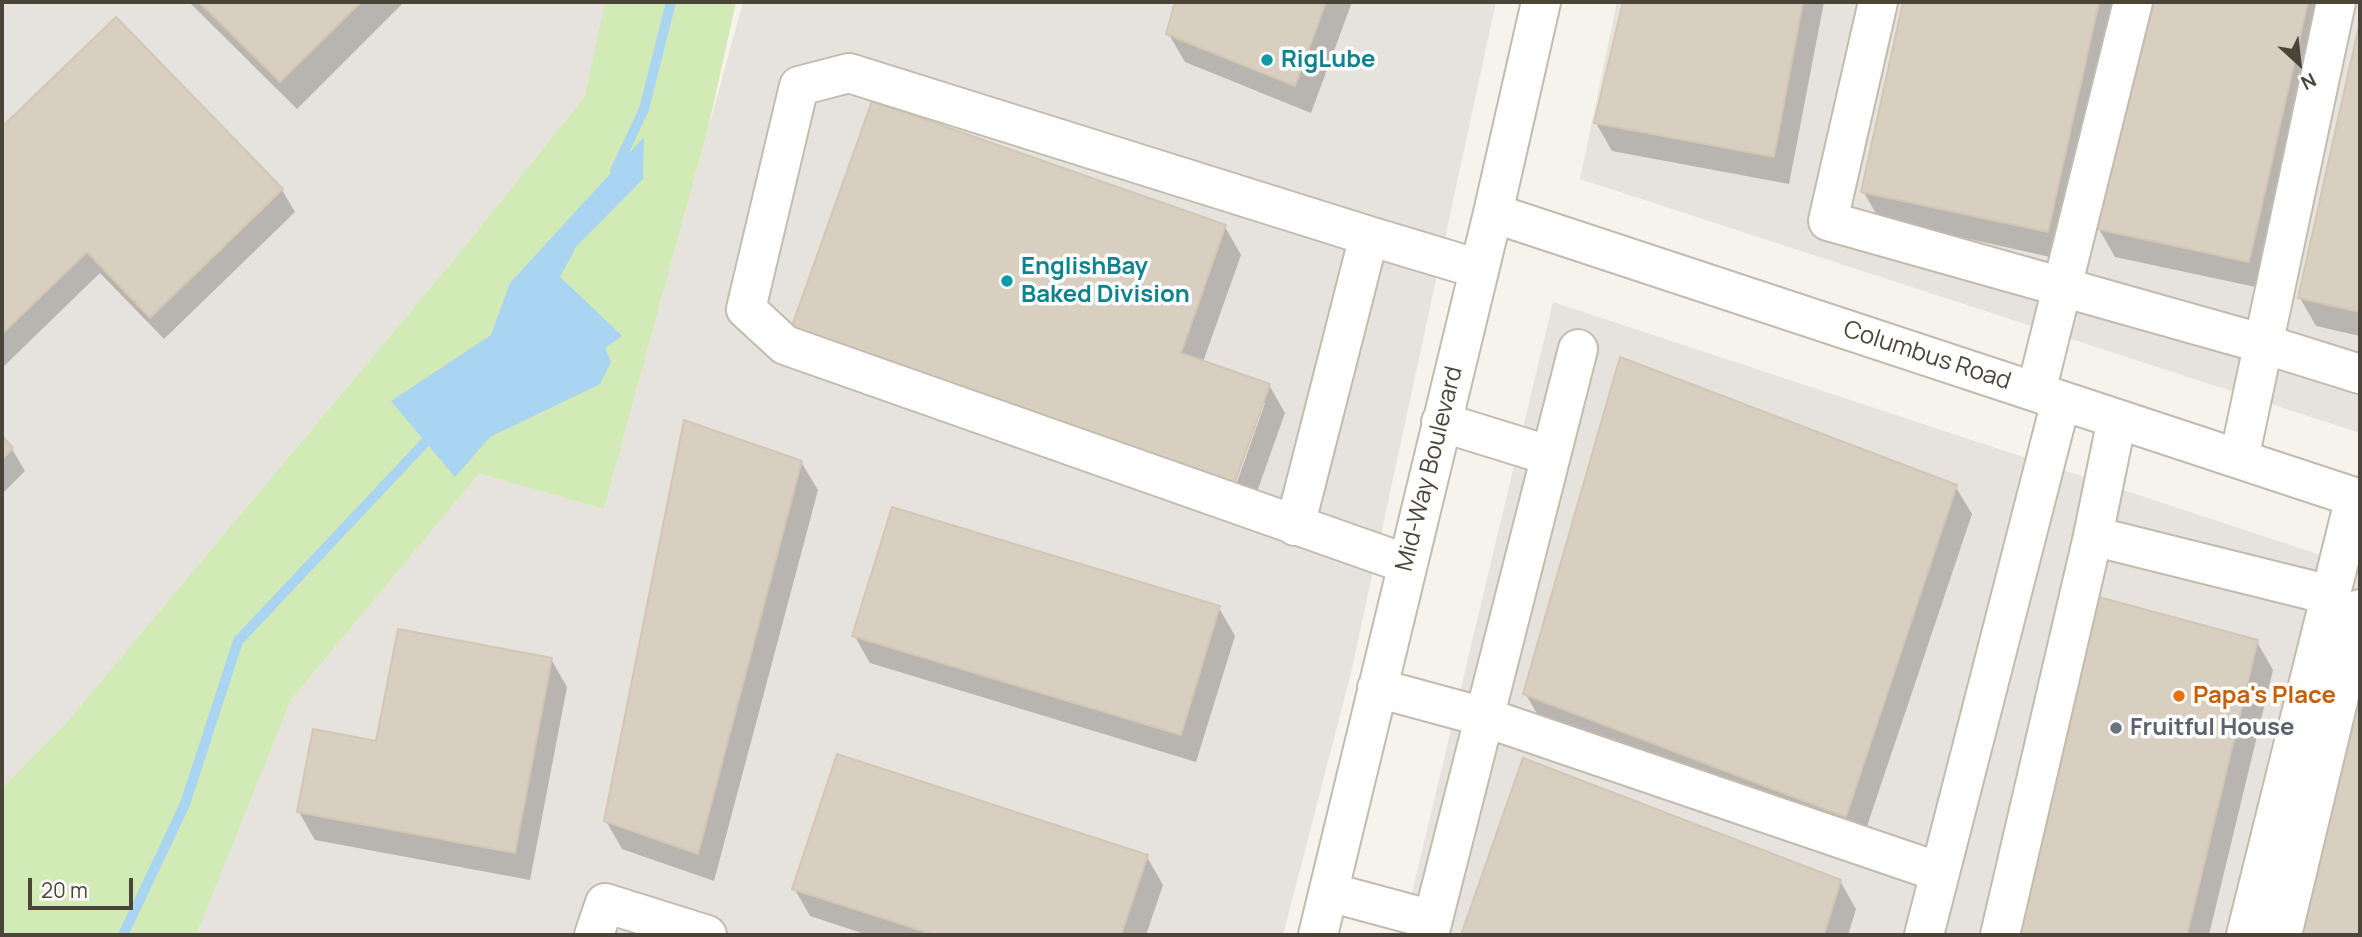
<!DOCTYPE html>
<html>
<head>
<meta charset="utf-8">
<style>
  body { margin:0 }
  #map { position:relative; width:2362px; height:937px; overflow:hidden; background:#f6f3ec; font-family:Manrope,sans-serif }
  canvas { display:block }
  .frame { position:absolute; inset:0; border:4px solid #4b4439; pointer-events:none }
  .north { position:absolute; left:2264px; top:28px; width:70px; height:70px; -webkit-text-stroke:5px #fff; paint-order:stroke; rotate:153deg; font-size:19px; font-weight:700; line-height:28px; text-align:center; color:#4b4439 }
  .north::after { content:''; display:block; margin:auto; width:24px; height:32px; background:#4b4439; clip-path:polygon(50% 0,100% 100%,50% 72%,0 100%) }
  .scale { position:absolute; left:28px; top:878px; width:105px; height:32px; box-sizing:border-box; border:4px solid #4b4439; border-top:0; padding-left:9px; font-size:21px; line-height:24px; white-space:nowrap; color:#4b4439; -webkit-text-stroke:5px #fff; paint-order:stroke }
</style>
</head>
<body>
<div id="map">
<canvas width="2362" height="937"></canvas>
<div class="frame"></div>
<div class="north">N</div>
<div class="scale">20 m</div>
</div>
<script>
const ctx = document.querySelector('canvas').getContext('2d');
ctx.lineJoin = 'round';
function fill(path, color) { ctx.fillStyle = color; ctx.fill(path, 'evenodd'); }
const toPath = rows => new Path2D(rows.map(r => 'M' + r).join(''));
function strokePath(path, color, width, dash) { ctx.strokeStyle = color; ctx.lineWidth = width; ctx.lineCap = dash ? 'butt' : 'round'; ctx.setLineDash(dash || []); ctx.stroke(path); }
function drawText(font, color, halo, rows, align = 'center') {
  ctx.font = font + ' Manrope,sans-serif'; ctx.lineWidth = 7; ctx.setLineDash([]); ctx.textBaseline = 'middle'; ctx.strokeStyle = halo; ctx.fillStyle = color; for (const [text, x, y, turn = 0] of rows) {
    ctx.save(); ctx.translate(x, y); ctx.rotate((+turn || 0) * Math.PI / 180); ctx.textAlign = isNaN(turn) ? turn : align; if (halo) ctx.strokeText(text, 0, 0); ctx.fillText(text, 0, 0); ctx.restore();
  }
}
const industrial = toPath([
  [2,2,608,2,585,96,456,257,65,724,2,788],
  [743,2,1496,2,1351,673,1283,935,196,935,291,700,479,474,604,509],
  [1617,2,2360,2,2360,433,1580,179],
  [1553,302,2360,568,2360,935,1402,935]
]);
const green = toPath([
  [605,2,736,2,708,129,604,509,479,474,291,700,196,935,2,935,2,788,65,724,456,257,585,96]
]);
const water = toPath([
  [644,137,643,179,553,270,622,336,605,348,611,362,600,384,490,437,455,477,391,401,491,335,510,283]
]);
const shadow = toPath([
  [189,2,404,2,297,109],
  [1177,2,1352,2,1311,113,1185,62,1168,33],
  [1624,2,1824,2,1789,184,1612,151,1596,123],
  [1904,2,2120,2,2064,260,1879,219,1863,191],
  [2150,2,2330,2,2265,289,2115,257,2099,229],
  [116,19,282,190,295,212,164,339,100,273,2,368,2,130],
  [2360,29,2360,336,2316,326,2300,298],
  [1225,227,1241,255,1203,362,1269,385,1285,413,1247,520,806,365],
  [1261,403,1265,403,1230,502,1226,501],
  [2,439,12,449,25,471,2,494],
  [801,462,818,490,714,881,622,849,606,821],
  [1955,486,1972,514,1861,844,1541,721,1525,693],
  [2097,598,2257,642,2273,670,2209,935,2022,935],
  [1219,608,1235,636,1196,762,870,663,854,635],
  [551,659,567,687,530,880,315,840,299,812,378,743],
  [2352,695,2360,697,2360,935,2299,935],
  [1524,761,1840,881,1856,909,1848,935,1463,935],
  [1147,857,1163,885,1146,935,868,935,810,916,794,888]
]);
const stream = toPath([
  [615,171,644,109,671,2],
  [549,286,570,248],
  [123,935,185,804,238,641,434,433]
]);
const building = toPath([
  [199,2,361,2,280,82,199,2],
  [1175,2,1326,2,1295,86,1166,34,1175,2],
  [1623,2,1803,2,1774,157,1594,123,1623,2],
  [1903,2,2099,2,2048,232,1861,192,1903,2],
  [2148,2,2308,2,2249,262,2097,229,2148,2],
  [116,17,283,189,150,318,87,252,2,334,2,127,116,17],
  [2360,21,2360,312,2298,298,2360,21],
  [872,101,1226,225,1181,353,1270,384,1231,493,788,337,872,101],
  [1620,357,1957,485,1846,817,1523,694,1620,357],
  [684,420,802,461,698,854,604,821,684,420],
  [2,436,13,448,2,460,2,436],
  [892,507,1220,606,1181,735,852,636,892,507],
  [2095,596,2258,640,2187,935,2020,935,2095,596],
  [398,629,552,658,515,853,297,812,313,729,376,741,398,629],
  [2351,693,2360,695,2360,935,2297,935,2351,693],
  [837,754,1148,855,1121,935,935,935,792,889,837,754],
  [1523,758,1841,880,1824,935,1461,935,1523,758]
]);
const minor = toPath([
  [1878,2,1828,221,2264,344,2360,374],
  [1493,213,2360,499],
  [2036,392,2133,2],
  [1441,422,1551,456],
  [2239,459,2336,2],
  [1295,526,1369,236],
  [2093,536,2330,595],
  [1407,564,785,345,746,309,799,86,849,73,1369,236,1479,269],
  [1377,688,1484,717,1939,872],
  [1329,892,1433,920],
  [594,935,605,903,707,935],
  [1318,935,1493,213,1541,2],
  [1429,935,1578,349],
  [1924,935,2061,401],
  [2000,935,2093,536,2117,419],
  [2246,935,2355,497],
  [2282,935,2360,609]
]);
const markers = [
  [1267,60,7,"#0f9aa8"],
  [1007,281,7,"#0f9aa8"],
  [2179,696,7,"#e8710a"],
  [2116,728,7,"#6b7280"]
];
const cultureNames = [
  ["RigLube",1281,60],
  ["EnglishBay",1021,267],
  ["Baked Division",1021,295]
];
const streetNames = [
  ["Columbus Road",1927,356,18],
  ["Mid-Way Boulevard",1430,469,-76]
];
const foodNames = [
  ["Papa's Place",2193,696]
];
const worshipNames = [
  ["Fruitful House",2130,728]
];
fill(industrial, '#e6e2dd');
fill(green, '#d2eab5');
fill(water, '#a9d4f2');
fill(shadow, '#0003');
strokePath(stream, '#a9d4f2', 10);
fill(building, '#d8cfc1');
strokePath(building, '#d3c7b4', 2);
strokePath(minor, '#c2bbae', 42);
strokePath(minor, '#fff', 38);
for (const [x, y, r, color] of markers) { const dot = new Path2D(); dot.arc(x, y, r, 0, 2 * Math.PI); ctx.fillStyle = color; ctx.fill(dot); strokePath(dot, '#fff', 2.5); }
drawText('bold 24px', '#0d838f', '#fff', cultureNames, 'left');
drawText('24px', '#4b4439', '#fff', streetNames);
drawText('bold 24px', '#c56008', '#fff', foodNames, 'left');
drawText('bold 24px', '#5b616d', '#fff', worshipNames, 'left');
</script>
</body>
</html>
